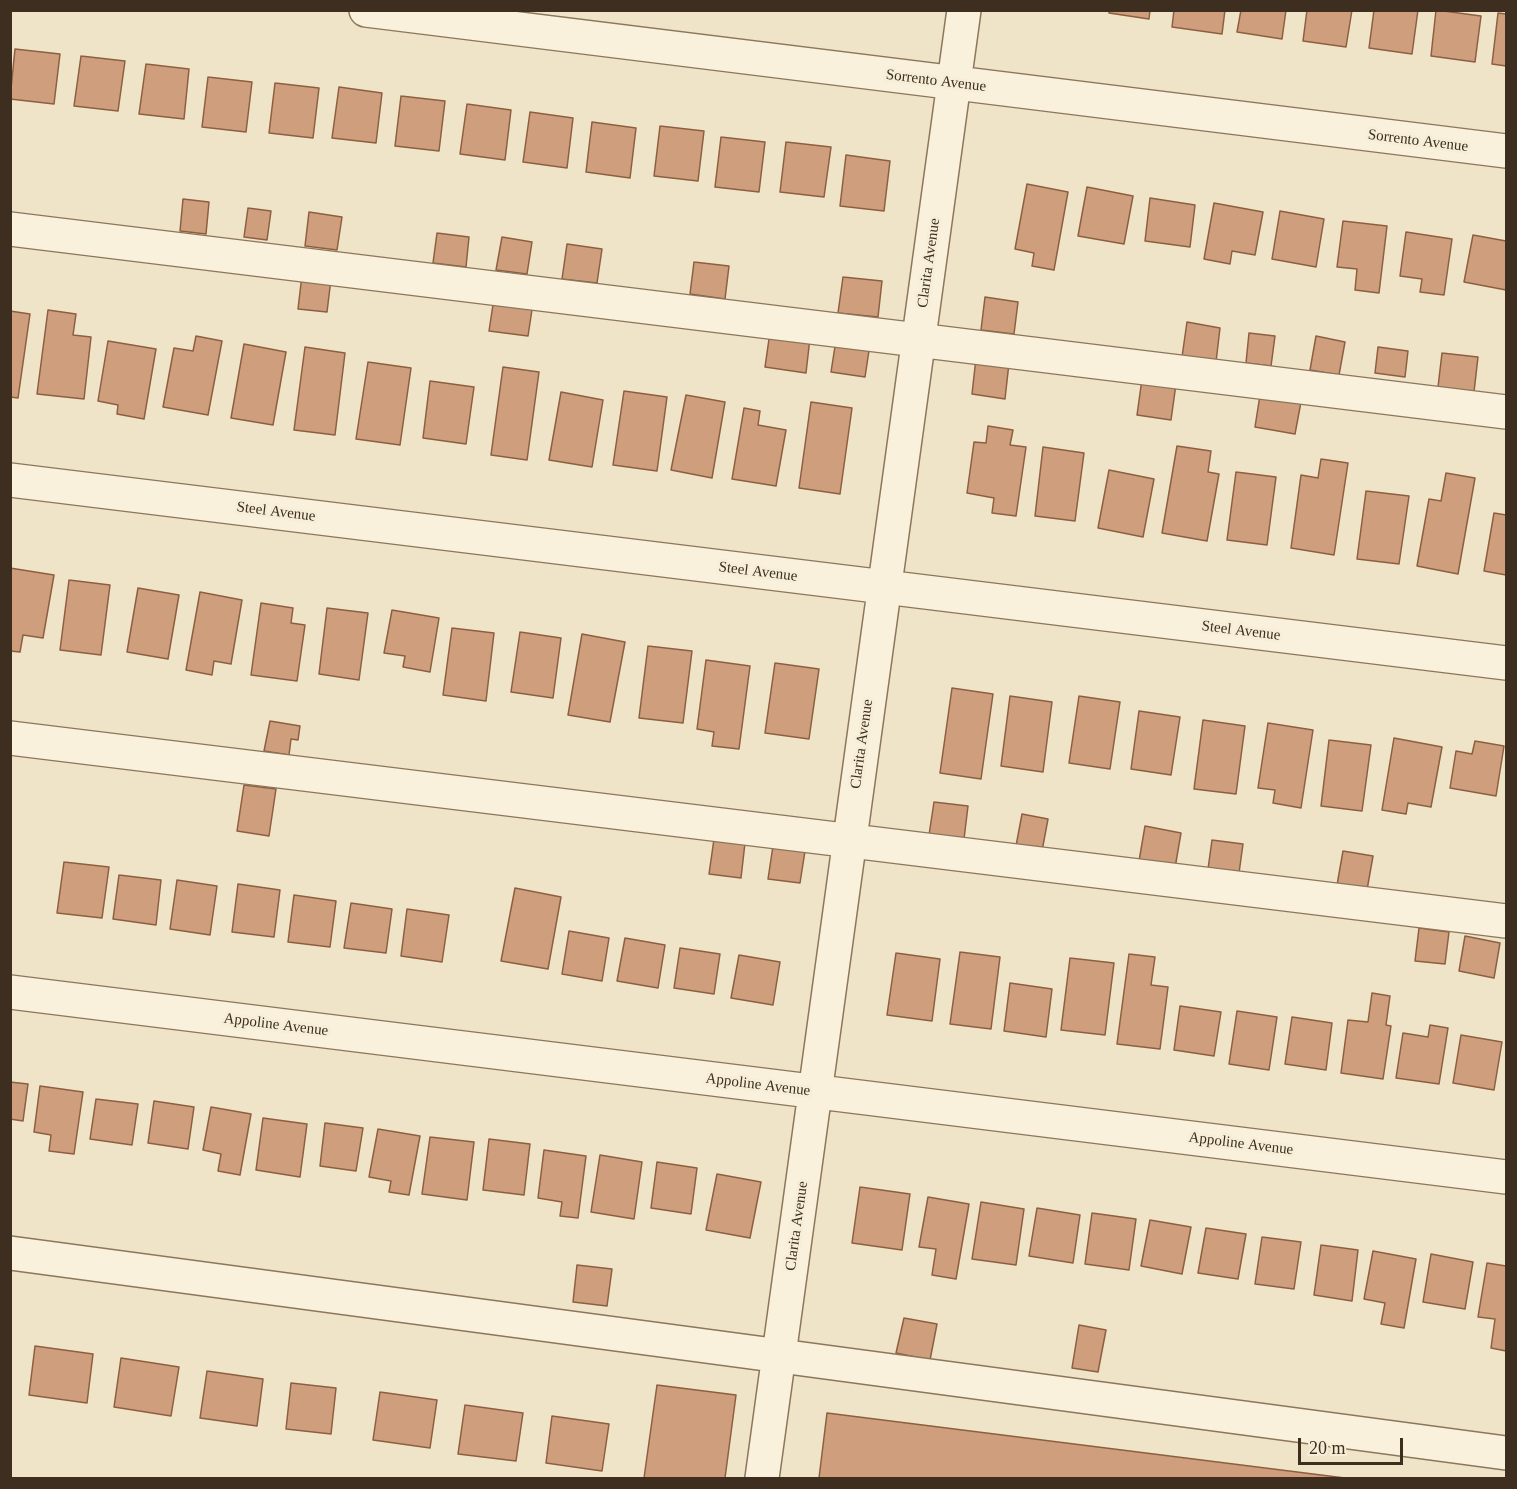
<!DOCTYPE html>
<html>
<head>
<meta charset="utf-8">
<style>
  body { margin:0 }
  #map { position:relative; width:1517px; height:1489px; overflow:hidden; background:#f0e4c8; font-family:Georgia,serif }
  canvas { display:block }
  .frame { position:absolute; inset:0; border:12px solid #3d2e20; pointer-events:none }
  .scale { position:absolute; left:1298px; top:1438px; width:105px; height:27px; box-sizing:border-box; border:3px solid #3d2e20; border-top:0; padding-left:8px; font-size:18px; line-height:21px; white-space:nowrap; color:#3d2e20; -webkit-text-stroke:4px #f7eed8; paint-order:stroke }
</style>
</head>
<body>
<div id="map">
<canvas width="1517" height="1489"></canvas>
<div class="frame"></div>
<div class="scale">20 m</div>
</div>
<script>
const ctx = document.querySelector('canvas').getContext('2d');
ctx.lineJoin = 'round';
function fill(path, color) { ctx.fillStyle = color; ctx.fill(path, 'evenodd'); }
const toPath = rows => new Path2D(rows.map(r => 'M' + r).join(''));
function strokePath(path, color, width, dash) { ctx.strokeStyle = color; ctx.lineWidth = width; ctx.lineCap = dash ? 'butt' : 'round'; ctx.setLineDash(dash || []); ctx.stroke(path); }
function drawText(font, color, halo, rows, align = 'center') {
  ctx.font = font + ' Georgia,serif'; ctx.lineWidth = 6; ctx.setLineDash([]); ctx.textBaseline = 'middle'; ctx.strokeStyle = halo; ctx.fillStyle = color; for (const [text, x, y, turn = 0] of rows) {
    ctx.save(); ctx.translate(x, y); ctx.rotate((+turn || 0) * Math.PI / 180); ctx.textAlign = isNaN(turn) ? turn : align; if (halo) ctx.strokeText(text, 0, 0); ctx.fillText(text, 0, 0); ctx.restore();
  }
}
const building = toPath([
  [1109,10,1150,10,1149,19,1109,13,1109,10],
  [1174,10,1225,10,1222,34,1172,27,1174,10],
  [1241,10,1286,10,1282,39,1237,32,1241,10],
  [1307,10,1352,10,1346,47,1303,41,1307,10],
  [1374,10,1418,10,1412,54,1369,48,1374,10],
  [1436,10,1481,16,1475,62,1431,56,1436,10],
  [1498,13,1506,14,1506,66,1492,64,1498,13],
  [15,49,60,54,54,104,10,99,15,49],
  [81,56,125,61,118,111,74,106,81,56],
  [146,64,189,69,184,119,139,114,146,64],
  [208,77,252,82,246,132,202,127,208,77],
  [275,83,319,88,313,138,269,133,275,83],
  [339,87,382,93,376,143,332,138,339,87],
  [401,96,445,101,439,151,395,146,401,96],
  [467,104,511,110,505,160,460,154,467,104],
  [530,112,573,118,567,168,523,162,530,112],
  [592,122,636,128,630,178,586,172,592,122],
  [660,126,704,131,698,181,654,176,660,126],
  [721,137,765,142,759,192,715,187,721,137],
  [786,142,831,147,824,197,780,192,786,142],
  [846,155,890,161,884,211,840,206,846,155],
  [1027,184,1068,192,1054,270,1032,266,1034,253,1015,249,1027,184],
  [1087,187,1133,196,1124,244,1078,236,1087,187],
  [1150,198,1195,205,1190,247,1145,241,1150,198],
  [183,199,209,202,206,234,180,231,183,199],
  [1214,203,1263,212,1255,255,1232,251,1230,264,1204,259,1214,203],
  [248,208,271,211,267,240,244,237,248,208],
  [1280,211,1324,219,1316,267,1272,259,1280,211],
  [309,212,342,217,337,250,305,246,309,212],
  [1343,221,1387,226,1379,293,1355,290,1357,269,1337,267,1343,221],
  [1406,232,1452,239,1444,295,1420,292,1422,279,1400,276,1406,232],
  [437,233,469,237,466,267,433,263,437,233],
  [1473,235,1506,241,1506,290,1464,282,1473,235],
  [502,237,532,242,527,274,496,270,502,237],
  [567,244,602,249,597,283,562,279,567,244],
  [694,262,729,266,725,299,690,294,694,262],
  [302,275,331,279,327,312,298,309,302,275],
  [843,277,882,281,878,317,838,313,843,277],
  [985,297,1018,302,1014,334,981,330,985,297],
  [494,298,533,303,528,336,489,331,494,298],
  [48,310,76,314,73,335,91,337,84,399,37,394,48,310],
  [10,311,30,314,18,398,10,397,10,311],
  [1187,322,1220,328,1216,362,1182,357,1187,322],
  [770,332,810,338,806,373,765,367,770,332],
  [1249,333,1275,336,1271,366,1246,363,1249,333],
  [196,336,222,341,208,415,163,407,174,348,193,351,196,336],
  [1316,336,1345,342,1339,375,1310,370,1316,336],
  [836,340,870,344,865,377,831,372,836,340],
  [108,341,156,349,144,419,117,414,118,405,98,401,108,341],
  [244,344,286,352,273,425,231,418,244,344],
  [305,347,345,353,335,435,294,430,305,347],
  [1378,347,1408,351,1405,377,1375,373,1378,347],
  [1442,353,1478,357,1474,392,1438,387,1442,353],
  [976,358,1009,363,1005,399,972,394,976,358],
  [368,362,411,368,400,445,356,439,368,362],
  [503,367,539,372,527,460,491,455,503,367],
  [1142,379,1176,384,1171,420,1137,415,1142,379],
  [430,381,474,387,466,444,423,438,430,381],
  [624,391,667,397,657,471,613,465,624,391],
  [561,392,603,400,592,467,549,460,561,392],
  [686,395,725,402,712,478,671,470,686,395],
  [1260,395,1301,402,1295,434,1255,427,1260,395],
  [811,402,852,408,840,494,799,488,811,402],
  [744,408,760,411,758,425,786,430,776,486,732,479,744,408],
  [988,426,1013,430,1010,445,1026,447,1016,516,992,513,994,498,967,493,974,442,986,443,988,426],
  [1177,446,1211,451,1208,472,1219,474,1207,541,1162,533,1177,446],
  [1043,447,1084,453,1075,521,1035,516,1043,447],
  [1321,459,1348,463,1334,555,1291,548,1301,475,1318,478,1321,459],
  [1109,470,1154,479,1143,537,1098,528,1109,470],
  [1236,472,1276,477,1267,545,1227,540,1236,472],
  [1446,473,1475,478,1458,574,1417,566,1429,499,1441,501,1446,473],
  [1366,491,1409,496,1399,564,1357,559,1366,491],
  [1494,513,1506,515,1506,575,1484,571,1494,513],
  [10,568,54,575,43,638,23,635,20,652,10,651,10,568],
  [69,580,110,585,101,655,60,650,69,580],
  [138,588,179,595,168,659,127,652,138,588],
  [200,592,242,600,231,664,214,661,212,675,186,670,200,592],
  [261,603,293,608,291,623,305,625,297,681,251,675,261,603],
  [327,608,368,613,359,680,319,674,327,608],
  [392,610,439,618,430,672,403,667,405,656,384,653,392,610],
  [452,628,494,633,486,701,443,695,452,628],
  [520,632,561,638,553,698,511,692,520,632],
  [582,634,625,642,610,722,568,715,582,634],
  [648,646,692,651,683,723,639,718,648,646],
  [706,660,750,666,739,749,712,746,714,732,697,729,706,660],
  [775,663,819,669,809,739,765,733,775,663],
  [952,688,993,694,981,779,940,773,952,688],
  [1010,696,1052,702,1043,772,1001,766,1010,696],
  [1079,696,1120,702,1110,769,1069,763,1079,696],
  [1139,711,1180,717,1171,775,1131,769,1139,711],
  [1203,720,1245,726,1236,794,1194,789,1203,720],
  [270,721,300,726,298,740,291,739,289,755,264,751,270,721],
  [1268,723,1313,730,1301,808,1273,803,1275,790,1258,788,1268,723],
  [1394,738,1442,747,1431,807,1408,803,1406,814,1382,810,1394,738],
  [1329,740,1371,745,1362,811,1321,806,1329,740],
  [1475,741,1504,746,1496,796,1450,788,1456,751,1472,754,1475,741],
  [244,785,276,789,269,836,237,831,244,785],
  [934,802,968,806,964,839,929,835,934,802],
  [1022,814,1048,819,1042,851,1016,846,1022,814],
  [1145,826,1181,833,1175,868,1139,861,1145,826],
  [714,839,745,843,741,878,709,874,714,839],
  [1212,840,1243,844,1239,873,1208,869,1212,840],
  [773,846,805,851,800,883,768,879,773,846],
  [1343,851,1373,856,1367,890,1337,885,1343,851],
  [64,862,109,867,102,918,57,913,64,862],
  [119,875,161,880,156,925,113,919,119,875],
  [177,880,217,886,210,935,170,929,177,880],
  [238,884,280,890,274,937,232,932,238,884],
  [515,888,561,897,548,969,501,961,515,888],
  [294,895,336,901,330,947,288,942,294,895],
  [351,903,392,909,386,953,344,948,351,903],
  [407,909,449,915,442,962,401,956,407,909],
  [1419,928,1449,932,1445,964,1415,961,1419,928],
  [569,931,609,938,602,981,562,974,569,931],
  [1465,936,1500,943,1494,978,1459,971,1465,936],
  [625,938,665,945,658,988,617,981,625,938],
  [680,948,720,954,714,994,674,988,680,948],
  [960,952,1000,957,991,1029,950,1024,960,952],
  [896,953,940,959,932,1021,887,1015,896,953],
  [1129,954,1155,957,1151,985,1168,987,1160,1049,1117,1044,1129,954],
  [739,955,780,962,773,1005,731,998,739,955],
  [1070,958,1114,963,1105,1035,1061,1030,1070,958],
  [1010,983,1052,989,1046,1037,1004,1031,1010,983],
  [1372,993,1390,996,1386,1025,1391,1026,1383,1079,1341,1073,1348,1020,1368,1022,1372,993],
  [1180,1006,1221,1012,1214,1056,1174,1050,1180,1006],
  [1237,1011,1277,1017,1269,1070,1229,1064,1237,1011],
  [1292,1017,1332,1023,1326,1070,1285,1064,1292,1017],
  [1430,1025,1448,1028,1439,1084,1396,1078,1403,1033,1428,1037,1430,1025],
  [1461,1035,1502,1042,1494,1090,1453,1083,1461,1035],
  [10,1082,28,1084,23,1121,10,1119,10,1082],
  [40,1086,83,1092,74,1154,49,1151,51,1135,34,1132,40,1086],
  [96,1099,138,1104,132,1145,90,1139,96,1099],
  [154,1101,194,1107,188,1149,148,1143,154,1101],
  [211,1107,251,1114,240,1175,218,1171,221,1154,203,1150,211,1107],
  [263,1118,307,1124,300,1177,256,1170,263,1118],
  [325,1123,363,1128,356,1171,320,1166,325,1123],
  [378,1129,420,1136,409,1195,389,1192,391,1181,369,1177,378,1129],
  [430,1137,474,1142,467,1200,422,1194,430,1137],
  [489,1139,530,1144,524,1195,483,1190,489,1139],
  [544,1150,586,1156,578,1218,560,1216,562,1202,538,1198,544,1150],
  [600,1155,642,1162,634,1219,591,1212,600,1155],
  [657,1162,697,1168,691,1214,651,1208,657,1162],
  [717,1174,761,1182,750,1238,706,1230,717,1174],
  [860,1187,910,1194,902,1250,852,1243,860,1187],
  [928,1197,969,1204,956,1279,932,1275,936,1249,919,1247,928,1197],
  [981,1202,1024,1209,1016,1265,972,1259,981,1202],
  [1037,1208,1080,1215,1073,1263,1029,1256,1037,1208],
  [1092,1213,1136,1219,1129,1270,1085,1264,1092,1213],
  [1150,1220,1191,1227,1182,1274,1141,1266,1150,1220],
  [1206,1228,1246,1234,1238,1279,1198,1273,1206,1228],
  [1262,1237,1301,1242,1294,1289,1255,1284,1262,1237],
  [1321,1245,1358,1250,1352,1301,1314,1295,1321,1245],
  [1373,1251,1416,1259,1404,1328,1381,1324,1385,1303,1364,1299,1373,1251],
  [1431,1254,1473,1262,1465,1309,1423,1302,1431,1254],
  [1487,1263,1506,1266,1506,1351,1491,1348,1495,1319,1478,1317,1487,1263],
  [577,1265,612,1269,607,1306,573,1302,577,1265],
  [904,1318,937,1324,930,1360,896,1353,904,1318],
  [1079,1325,1106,1330,1098,1372,1072,1368,1079,1325],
  [35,1346,93,1354,87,1403,29,1395,35,1346],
  [121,1358,179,1367,171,1416,114,1407,121,1358],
  [207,1371,263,1379,257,1426,200,1418,207,1371],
  [291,1383,336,1388,331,1434,286,1429,291,1383],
  [657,1385,736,1395,725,1478,644,1478,657,1385],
  [380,1392,437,1400,430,1448,373,1440,380,1392],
  [465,1405,523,1413,516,1461,458,1454,465,1405],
  [827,1413,1345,1478,819,1478,827,1413],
  [552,1416,609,1424,602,1471,546,1463,552,1416]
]);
const minor = toPath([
  [366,10,1506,151],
  [10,229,1506,412],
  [10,480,1506,663],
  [10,738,1506,921],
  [10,992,1506,1177],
  [10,1253,1506,1453],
  [762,1478,964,10]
]);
const streetNames = [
  ["Sorrento Avenue",936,81,7],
  ["Sorrento Avenue",1418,141,7],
  ["Clarita Avenue",929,263,-82],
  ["Steel Avenue",276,512,7],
  ["Steel Avenue",758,572,7],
  ["Steel Avenue",1241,631,7],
  ["Clarita Avenue",862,744,-82],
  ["Appoline Avenue",276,1025,7],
  ["Appoline Avenue",758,1085,7],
  ["Appoline Avenue",1241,1144,7],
  ["Clarita Avenue",797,1226,-82]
];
fill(building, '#cf9f7d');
strokePath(building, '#8d5f41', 1.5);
strokePath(minor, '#8d765c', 36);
strokePath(minor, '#faf1dc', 33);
drawText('15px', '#3d2e20', '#f7eed8', streetNames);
</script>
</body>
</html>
